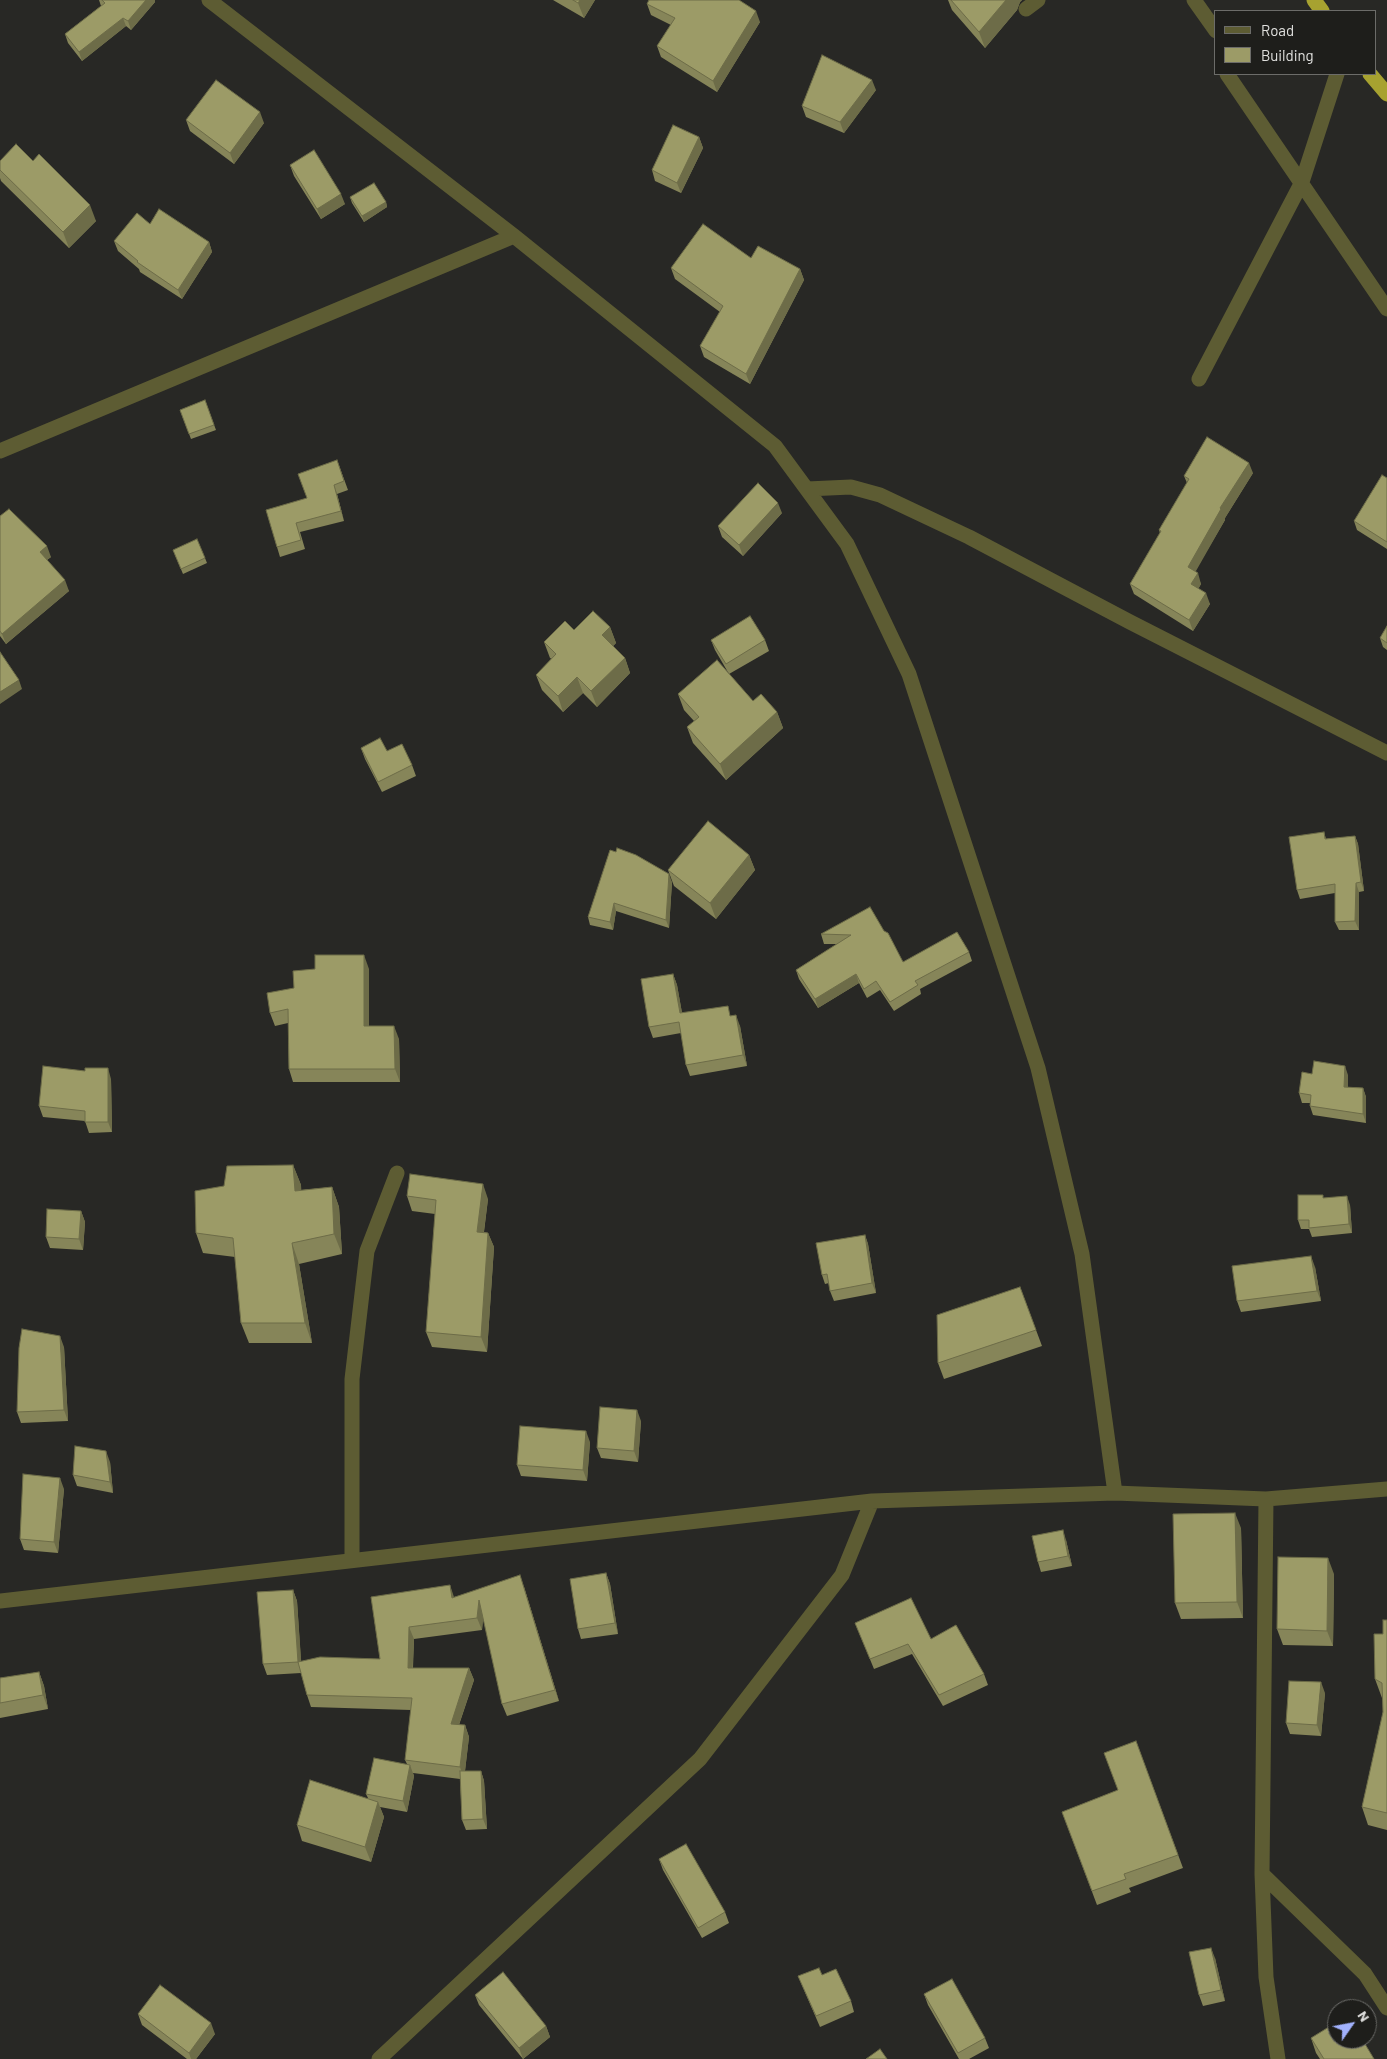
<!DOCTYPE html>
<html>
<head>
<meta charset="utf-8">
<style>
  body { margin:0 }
  #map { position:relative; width:1387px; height:2059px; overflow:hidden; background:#282825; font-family:Barlow,sans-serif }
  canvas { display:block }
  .legend { position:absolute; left:1214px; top:10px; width:162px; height:65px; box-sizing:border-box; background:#1e1e1b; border:1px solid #6c6c69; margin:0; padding:6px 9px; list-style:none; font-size:15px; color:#e0e0de }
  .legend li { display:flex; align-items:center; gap:10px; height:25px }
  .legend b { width:25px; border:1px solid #6c6c69 }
  .north { position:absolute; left:1327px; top:1999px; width:50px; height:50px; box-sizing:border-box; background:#1e1e1b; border:1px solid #6c6c69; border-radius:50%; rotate:57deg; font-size:14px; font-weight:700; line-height:20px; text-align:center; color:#e0e0de }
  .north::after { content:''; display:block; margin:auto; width:18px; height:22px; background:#a2b2fd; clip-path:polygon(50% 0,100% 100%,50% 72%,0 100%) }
</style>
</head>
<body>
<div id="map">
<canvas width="1387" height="2059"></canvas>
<ul class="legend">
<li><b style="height:6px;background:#5d5c33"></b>Road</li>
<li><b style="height:14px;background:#9c9b67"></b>Building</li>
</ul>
<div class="north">N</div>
</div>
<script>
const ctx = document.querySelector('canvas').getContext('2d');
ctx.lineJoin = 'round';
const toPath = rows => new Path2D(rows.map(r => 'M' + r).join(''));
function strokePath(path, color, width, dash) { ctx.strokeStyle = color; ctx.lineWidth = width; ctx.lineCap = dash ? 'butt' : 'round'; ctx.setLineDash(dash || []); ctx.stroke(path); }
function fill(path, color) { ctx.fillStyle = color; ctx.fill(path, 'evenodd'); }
const minor = toPath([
  [209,0,514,236,775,446,847,544,909,674,1038,1068,1082,1254,1115,1493],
  [1194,0,1216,31],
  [1026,9,1038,0],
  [1227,74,1387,309],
  [1199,379,1302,182,1337,74],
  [0,451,514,236],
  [807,489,851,487,880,495,969,537,1130,622,1387,753],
  [1266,1499,1262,1874,1266,1977,1278,2059],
  [352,1560,352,1379,367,1251,397,1173],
  [0,1601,872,1501,1115,1493,1266,1499,1387,1489],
  [1262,1874,1365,1974,1387,2008],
  [379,2059,700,1759,842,1575,872,1501]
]);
const highway = toPath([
  [1314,0,1322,11],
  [1370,74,1387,94]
]);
const wall = toPath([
  [99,0,155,0,155,2,131,30,126,26,82,61,68,43,65,34,101,6],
  [553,0,595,0,584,18],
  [948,0,1022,0,1020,2,1017,10,985,48,952,10],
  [647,4,760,22,717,92,661,57,657,46,671,25,651,15],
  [876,90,844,133,806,117,802,106],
  [186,120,264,123,234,164,190,131],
  [699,137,703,148,681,193,655,181,652,170],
  [0,161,33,161,96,221,69,248,1,181,0,178],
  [290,165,345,204,321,219,294,176],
  [350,197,386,202,387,207,364,222,352,203],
  [150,224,209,242,212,252,182,299,140,272,139,269,118,251,114,241],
  [751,258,800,269,804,280,750,384,704,357,700,346,720,312,675,279,671,268],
  [205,400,216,430,191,439,180,410],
  [337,460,348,490,337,494,344,521,300,532,305,549,280,557,277,547,307,498],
  [1253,473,1225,518,1225,520,1195,571,1201,584,1198,589,1210,604,1193,631,1134,594,1130,584,1160,533,1159,530,1187,483,1184,476],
  [1387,478,1387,549,1357,530,1354,521],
  [782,513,743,556,722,537,718,526],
  [0,516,51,557,47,560,69,591,6,644,0,636],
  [173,550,205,558,207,563,183,574],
  [1387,626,1387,650,1383,647,1380,638],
  [610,627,616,643,613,646,625,658,630,673,597,707,583,693,563,712,542,690,536,675,552,659,550,658,544,642,574,630],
  [711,640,765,640,769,651,729,674,753,701,777,712,783,728,726,780,693,743,687,727,694,721,684,710,678,694,729,674,715,650],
  [361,748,387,751,412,765,416,776,382,792,365,759],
  [1324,832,1326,839,1355,836,1358,844,1364,891,1359,892,1359,930,1339,930,1335,922,1335,893,1300,899,1297,890],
  [616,852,672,882,669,928,616,911,613,930,590,925,588,917],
  [749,855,755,870,716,919,674,886,668,870],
  [884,931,903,962,969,952,972,961,920,989,921,994,894,1011,880,990,867,998,859,983,818,1008,799,979,796,970,837,944,824,944,821,934],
  [369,969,369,1026,399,1039,400,1082,293,1082,289,1069,288,1023,275,1026,270,1013,294,988],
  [673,974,677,985,682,1013,732,1016,740,1026,747,1066,690,1076,686,1065,681,1033,653,1038,649,1027],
  [1312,1074,1348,1075,1348,1087,1363,1088,1366,1097,1366,1123,1313,1115,1310,1106,1310,1103,1302,1103,1299,1093],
  [111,1079,112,1132,89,1133,85,1121,43,1117,39,1106],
  [293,1165,301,1185,301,1190,332,1187,339,1207,342,1254,299,1264,312,1343,249,1343,241,1323,235,1257,203,1253,196,1233,224,1186],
  [407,1196,488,1199,484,1232,488,1233,494,1247,487,1352,432,1347,426,1332,435,1214,412,1211],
  [1324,1198,1350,1205,1352,1233,1312,1237,1309,1229,1301,1229,1298,1220],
  [81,1211,85,1222,83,1250,50,1248,46,1237],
  [865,1235,868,1244,876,1293,834,1301,830,1291,829,1283,825,1284,822,1275],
  [1315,1267,1321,1301,1241,1312,1237,1301],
  [1020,1287,1042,1346,944,1379,938,1363],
  [64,1347,68,1421,21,1423,17,1412],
  [641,1421,638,1462,601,1458,597,1448],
  [590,1442,587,1481,521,1476,517,1465],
  [110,1462,113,1493,77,1486,73,1475],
  [64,1489,58,1553,24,1550,20,1539],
  [1241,1528,1243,1618,1181,1619,1175,1603],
  [1066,1540,1072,1566,1041,1572,1038,1562],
  [606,1573,610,1584,618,1634,581,1639,578,1629],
  [1334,1574,1333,1646,1283,1645,1277,1629],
  [524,1587,559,1701,507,1716,502,1704,483,1617,482,1630,414,1639,413,1668,469,1668,474,1680,459,1725,465,1725,469,1737,465,1771,481,1771,484,1781,487,1829,466,1830,462,1820,460,1779,413,1773,414,1776,407,1812,380,1807,384,1817,371,1862,302,1841,297,1825,368,1798,366,1794,407,1764,405,1760,411,1710,311,1707,307,1695,301,1673,267,1675,263,1664,293,1590,297,1601,301,1662,380,1659,371,1597,454,1597],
  [1387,1620,1387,1830,1368,1825,1362,1807,1383,1712,1383,1698,1382,1698,1375,1679,1383,1634],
  [855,1623,931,1639,984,1674,988,1685,943,1706,912,1654,874,1669],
  [39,1672,44,1686,48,1709,0,1718,0,1678],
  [1325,1693,1321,1736,1290,1734,1286,1723],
  [1136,1741,1183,1868,1129,1888,1131,1892,1097,1905,1062,1812,1118,1790],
  [659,1859,725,1912,729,1923,702,1938,663,1870],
  [1215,1958,1225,2001,1203,2006,1199,1995],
  [822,1975,851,2001,854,2012,820,2027,798,1976],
  [924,1994,985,2038,989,2048,969,2059,959,2059,928,2005],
  [475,1995,546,2026,550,2037,523,2059,479,2005],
  [138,2014,215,2034,196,2059,187,2059,142,2025],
  [1311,2038,1374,2059,1320,2059,1316,2053]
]);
const shadedWall = toPath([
  [146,0,155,0,155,2,131,30,128,21],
  [580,0,595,0,584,18,578,3],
  [1006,0,1022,0,1020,2,1017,10,985,48,979,32],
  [756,11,760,22,717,92,713,81],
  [123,18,126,26,82,61,79,52],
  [872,80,876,90,844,133,840,122],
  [260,112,264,123,234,164,230,153],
  [699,137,703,148,681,193,677,183],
  [341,194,345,204,321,219,317,209],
  [386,202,387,207,364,222,362,216],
  [90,205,96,221,69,248,63,232],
  [209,242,212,252,182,299,178,290],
  [800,269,804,280,750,384,746,374],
  [1249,463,1253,473,1225,518,1225,520,1192,578,1188,567,1220,508],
  [334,485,337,494,344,521,341,511],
  [778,503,782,513,743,556,739,545],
  [47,546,51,557,44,562,40,552],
  [1198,573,1201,584,1195,595,1191,584],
  [65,580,69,591,6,644,2,634],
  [1206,593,1210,604,1193,631,1189,620],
  [610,627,616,643,608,651,602,635],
  [625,658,630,673,597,707,591,691],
  [577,677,583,693,563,712,558,696],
  [19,680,22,689,0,704,0,692],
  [777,712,783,728,726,780,720,764],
  [1355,836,1358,844,1364,891,1361,882],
  [749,855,755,870,716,919,710,903],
  [669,874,672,882,669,928,666,920],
  [1356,883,1359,892,1359,930,1355,921],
  [614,903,616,911,613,930,610,922],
  [364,955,369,969,369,1039,364,1026],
  [673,974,677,985,684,1024,680,1013],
  [856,974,859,983,818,1008,815,999],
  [736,1015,740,1026,747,1066,743,1055],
  [394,1026,399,1039,400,1082,395,1069],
  [1345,1066,1348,1075,1348,1096,1344,1087],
  [108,1068,111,1079,112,1132,108,1122],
  [1363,1088,1366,1097,1366,1123,1363,1114],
  [293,1165,301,1185,303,1212,295,1191],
  [483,1184,488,1199,482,1246,477,1232],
  [332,1187,339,1207,342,1254,334,1234],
  [1347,1196,1350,1205,1352,1233,1349,1224],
  [81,1211,85,1222,83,1250,79,1239],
  [488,1233,494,1247,487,1352,481,1337],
  [865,1235,868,1244,876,1293,872,1283],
  [292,1243,299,1264,312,1343,305,1323],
  [1311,1256,1315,1267,1321,1301,1317,1291],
  [60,1336,64,1347,68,1421,64,1410],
  [637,1410,641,1421,638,1462,634,1451],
  [586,1431,590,1442,587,1481,583,1470],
  [106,1451,110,1462,113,1493,110,1482],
  [60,1478,64,1489,58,1553,54,1542],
  [1235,1513,1241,1528,1243,1618,1237,1602],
  [1063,1530,1066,1540,1072,1566,1068,1556],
  [1328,1558,1334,1574,1333,1646,1327,1631],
  [606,1573,610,1584,618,1634,615,1623],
  [520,1575,524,1587,559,1701,555,1690],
  [450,1585,454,1597,452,1598],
  [293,1590,297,1601,302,1673,298,1662],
  [479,1600,484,1612,482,1630,477,1618],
  [409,1627,414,1639,412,1680,408,1668],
  [469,1668,474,1680,455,1736,451,1724],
  [39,1672,44,1686,48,1709,43,1695],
  [1321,1682,1325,1693,1321,1736,1317,1725],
  [465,1725,469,1737,464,1779,460,1767],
  [410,1765,414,1776,407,1812,403,1801],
  [481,1771,484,1781,487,1829,483,1819],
  [378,1802,384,1817,371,1862,365,1847],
  [1211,1948,1215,1958,1225,2001,1221,1990],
  [211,2023,215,2034,196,2059,191,2059,189,2053],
  [546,2026,550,2037,523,2059,519,2048]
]);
const building = toPath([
  [102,0,146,0,128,21,123,18,79,52,65,34,105,3,102,0],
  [573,0,580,0,578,3,573,0],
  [649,0,739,0,756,11,713,81,657,46,675,18,647,4,649,0],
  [951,0,1006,0,979,32,951,0],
  [822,55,872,80,840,122,802,106,822,55],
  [216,80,260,112,230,153,186,120,216,80],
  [673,125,699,137,677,183,652,170,673,125],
  [16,144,33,161,39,154,90,205,63,232,0,170,0,161,16,144],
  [314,150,341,194,317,209,290,165,314,150],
  [374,183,386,202,362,216,350,197,374,183],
  [159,209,209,242,178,290,137,262,138,261,114,241,137,213,150,224,159,209],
  [703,224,751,258,758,246,800,269,746,374,700,346,723,306,671,268,703,224],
  [205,400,214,425,189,434,180,410,205,400],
  [1207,437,1249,463,1220,508,1221,509,1188,567,1198,573,1191,584,1206,593,1189,620,1130,584,1161,531,1159,530,1189,479,1184,476,1207,437],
  [337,460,344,481,334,485,341,511,296,523,301,540,277,547,266,510,307,498,298,474,337,460],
  [1382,475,1387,478,1387,542,1354,521,1382,475],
  [758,483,778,503,739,545,718,526,758,483],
  [9,509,47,546,40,552,65,580,2,634,0,631,0,516,9,509],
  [197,539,205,558,181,569,173,550,197,539],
  [593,611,610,627,602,635,625,658,591,691,577,677,558,696,536,675,556,654,544,642,565,621,574,630,593,611],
  [750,616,765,640,726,664,711,640,750,616],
  [1387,626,1387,643,1380,638,1387,626],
  [0,652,19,680,0,692,0,652],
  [717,660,753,701,761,694,777,712,720,764,687,727,699,717,678,694,717,660],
  [380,738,387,751,402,744,412,765,378,782,361,748,380,738],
  [708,821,749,855,710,903,668,870,708,821],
  [1324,832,1325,839,1355,836,1361,882,1356,883,1355,921,1335,922,1335,884,1297,890,1289,837,1324,832],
  [617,848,636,855,669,874,666,920,614,903,610,922,588,917,610,850,616,852,617,848],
  [870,907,884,931,888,933,903,962,957,932,969,952,915,981,918,985,890,1002,876,981,864,989,856,974,815,999,796,970,851,935,821,934,870,907],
  [315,955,364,955,364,1026,394,1026,395,1069,289,1069,288,1009,270,1013,267,993,294,988,293,971,315,969,315,955],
  [673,974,680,1013,728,1006,730,1016,736,1015,743,1055,686,1065,679,1022,649,1027,641,979,673,974],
  [1314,1061,1345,1066,1344,1087,1363,1088,1363,1114,1310,1106,1311,1095,1299,1093,1302,1072,1312,1074,1314,1061],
  [43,1066,85,1071,85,1068,108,1068,108,1122,85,1122,85,1111,39,1106,43,1066],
  [293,1165,295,1191,332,1187,334,1234,292,1243,305,1323,241,1323,233,1238,196,1233,195,1191,224,1186,227,1166,293,1165],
  [410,1174,483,1184,477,1232,488,1233,481,1337,426,1332,436,1200,407,1196,410,1174],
  [1298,1195,1323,1195,1323,1198,1347,1196,1349,1224,1309,1228,1309,1220,1298,1220,1298,1195],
  [47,1209,81,1211,79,1239,46,1237,47,1209],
  [865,1235,872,1283,830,1291,827,1274,822,1275,816,1243,865,1235],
  [1311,1256,1317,1291,1237,1301,1232,1266,1311,1256],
  [1020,1287,1036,1330,938,1363,937,1315,1020,1287],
  [22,1329,60,1336,64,1410,17,1412,19,1348,22,1329],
  [600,1407,637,1410,634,1451,597,1448,600,1407],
  [520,1426,586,1431,583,1470,517,1465,520,1426],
  [75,1446,106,1451,110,1482,73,1475,75,1446],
  [23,1474,60,1478,54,1542,20,1539,23,1474],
  [1235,1513,1237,1602,1175,1603,1173,1514,1235,1513],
  [1063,1530,1068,1556,1038,1562,1032,1536,1063,1530],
  [1278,1557,1328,1558,1327,1631,1277,1629,1278,1557],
  [606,1573,615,1623,578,1629,570,1579,606,1573],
  [520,1575,555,1690,502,1704,479,1600,477,1618,409,1627,408,1668,469,1668,451,1724,465,1725,460,1767,405,1760,412,1698,307,1695,298,1662,320,1657,380,1659,371,1597,450,1585,452,1598,520,1575],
  [293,1590,298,1662,263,1664,257,1592,293,1590],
  [911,1598,931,1639,956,1625,984,1674,939,1695,908,1644,870,1659,855,1623,911,1598],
  [1383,1620,1387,1620,1387,1813,1362,1807,1383,1712,1382,1683,1375,1679,1374,1634,1383,1634,1383,1620],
  [39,1672,43,1695,0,1703,0,1678,39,1672],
  [1289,1681,1321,1682,1317,1725,1286,1723,1289,1681],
  [1136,1741,1178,1855,1124,1874,1126,1879,1092,1891,1062,1812,1118,1790,1104,1753,1136,1741],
  [374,1758,410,1765,403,1801,366,1794,374,1758],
  [460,1771,481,1771,483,1819,462,1820,460,1771],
  [310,1780,378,1802,365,1847,297,1825,310,1780],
  [686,1844,725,1912,698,1928,659,1859,686,1844],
  [1211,1948,1221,1990,1199,1995,1189,1952,1211,1948],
  [819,1968,822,1975,836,1969,851,2001,816,2016,798,1976,819,1968],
  [503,1972,546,2026,519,2048,475,1995,503,1972],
  [952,1979,985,2038,958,2053,924,1994,952,1979],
  [160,1985,211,2023,189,2053,138,2014,160,1985],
  [1337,2022,1337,2039,1362,2039,1374,2059,1324,2059,1311,2038,1337,2022],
  [880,2049,887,2059,866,2059,880,2049]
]);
strokePath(minor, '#5d5c33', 15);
strokePath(highway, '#a7a230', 15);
fill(wall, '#868559');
fill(shadedWall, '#6d6c48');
fill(building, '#9c9b67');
strokePath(building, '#6d6c48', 1);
</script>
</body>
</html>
